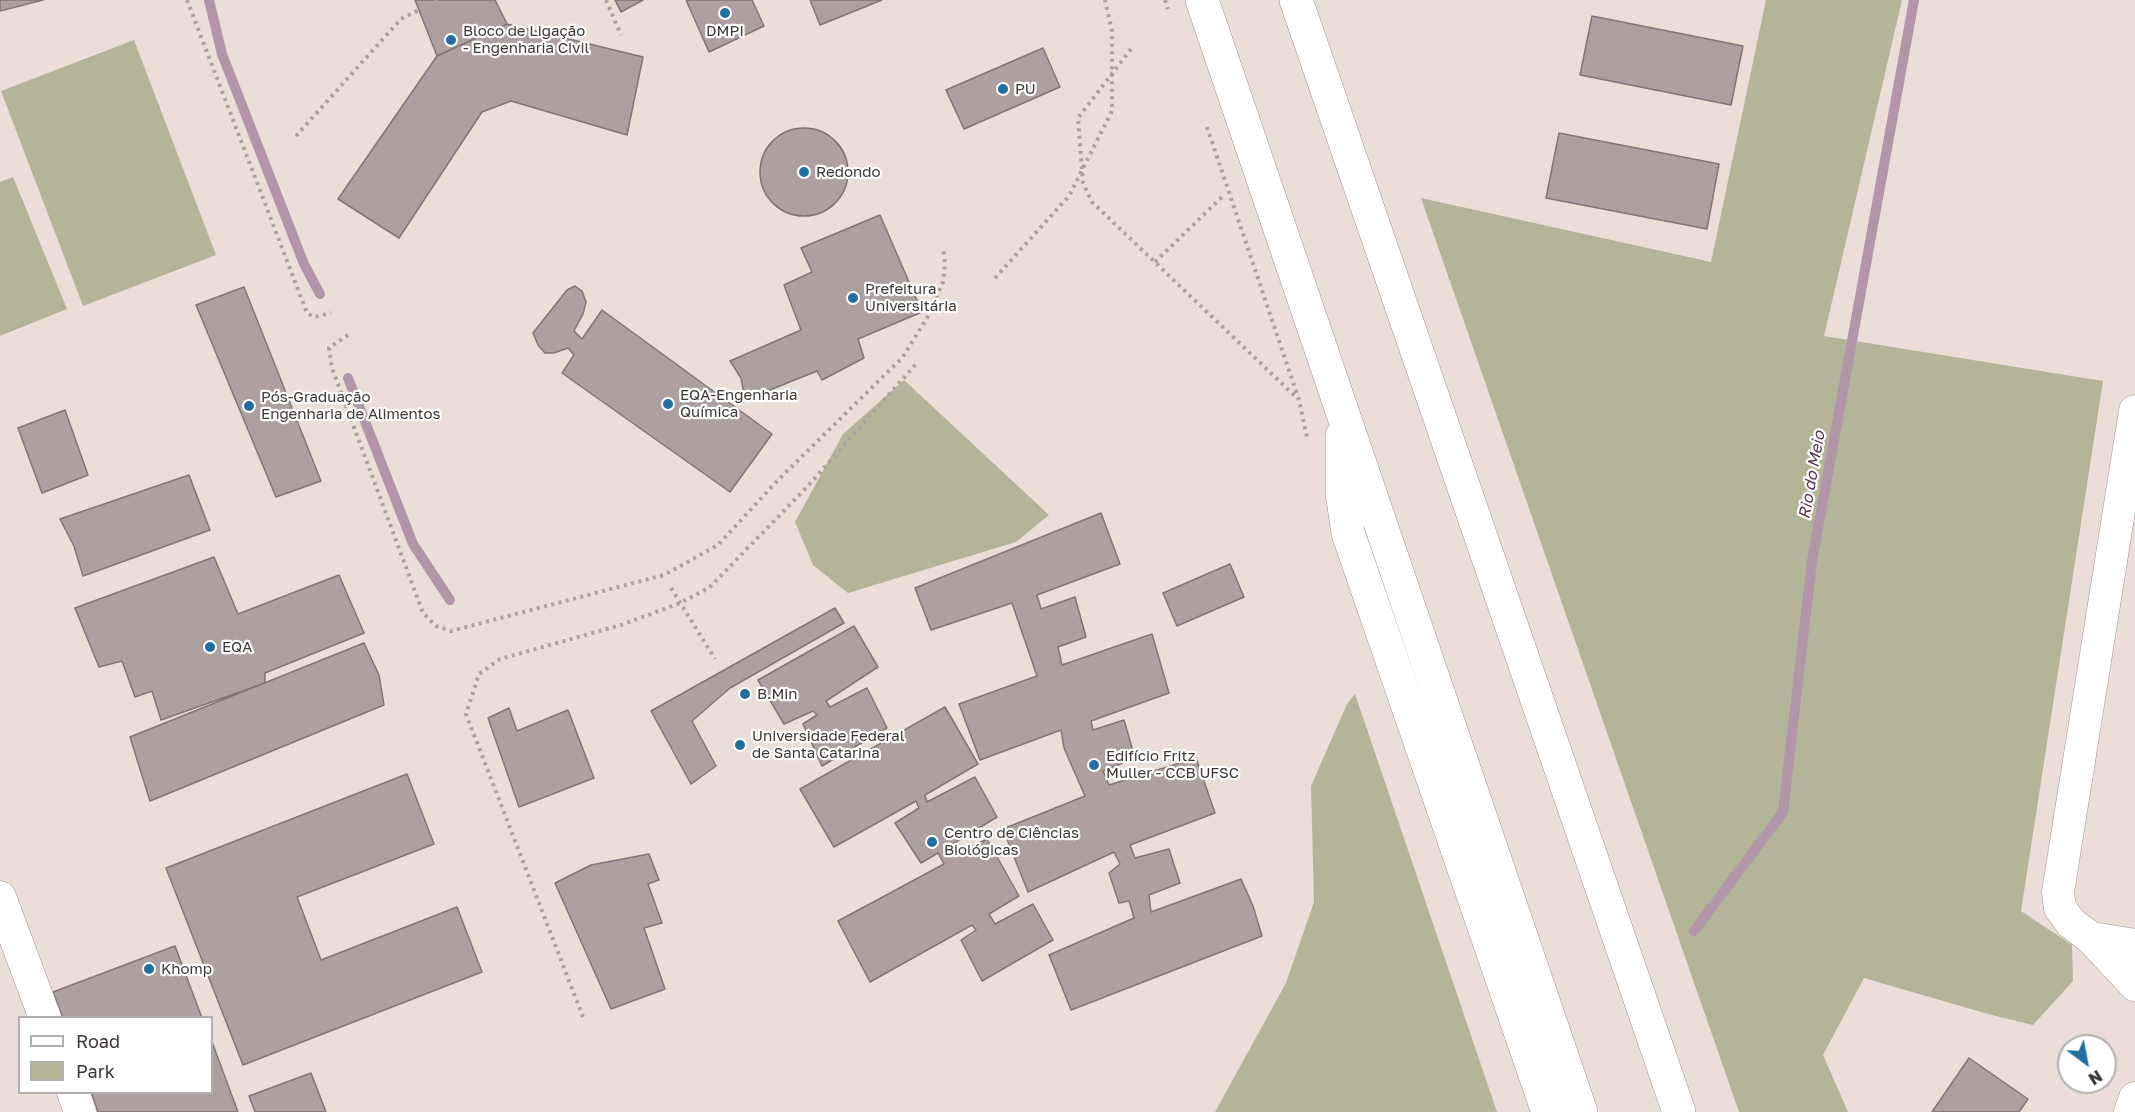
<!DOCTYPE html>
<html>
<head>
<meta charset="utf-8">
<style>
  body { margin:0 }
  #map { position:relative; width:2135px; height:1112px; overflow:hidden; background:#ebddd7; font-family:"Golos Text",sans-serif }
  canvas { display:block }
  .legend { position:absolute; left:18px; top:1016px; width:195px; height:78px; box-sizing:border-box; background:#fff; border:2px solid #b1afae; margin:0; padding:8px 10px; list-style:none; font-size:18px; color:#3c3734 }
  .legend li { display:flex; align-items:center; gap:12px; height:30px }
  .legend b { width:30px; border:2px solid #b1afae }
  .north { position:absolute; left:2057px; top:1034px; width:60px; height:60px; box-sizing:border-box; background:#fff; border:2px solid #b1afae; border-radius:50%; rotate:148deg; font-size:16px; font-weight:700; line-height:24px; text-align:center; color:#3c3734 }
  .north::after { content:''; display:block; margin:auto; width:21px; height:27px; background:#216fa1; clip-path:polygon(50% 0,100% 100%,50% 72%,0 100%) }
</style>
</head>
<body>
<div id="map">
<canvas width="2135" height="1112"></canvas>
<ul class="legend">
<li><b style="height:8px;background:#fff"></b>Road</li>
<li><b style="height:16px;background:#b4b499"></b>Park</li>
</ul>
<div class="north">N</div>
</div>
<script>
const ctx = document.querySelector('canvas').getContext('2d');
ctx.lineJoin = 'round';
function fill(path, color) { ctx.fillStyle = color; ctx.fill(path, 'evenodd'); }
const toPath = rows => new Path2D(rows.map(r => 'M' + r).join(''));
function strokePath(path, color, width, dash) { ctx.strokeStyle = color; ctx.lineWidth = width; ctx.lineCap = dash ? 'butt' : 'round'; ctx.setLineDash(dash || []); ctx.stroke(path); }
function drawText(font, color, halo, rows, align = 'center') {
  ctx.font = font + ' "Golos Text",sans-serif'; ctx.lineWidth = 4.5; ctx.setLineDash([]); ctx.textBaseline = 'middle'; ctx.strokeStyle = halo; ctx.fillStyle = color; for (const [text, x, y, turn = 0] of rows) {
    ctx.save(); ctx.translate(x, y); ctx.rotate((+turn || 0) * Math.PI / 180); ctx.textAlign = isNaN(turn) ? turn : align; if (halo) ctx.strokeText(text, 0, 0); ctx.fillText(text, 0, 0); ctx.restore();
  }
}
const green = toPath([
  [1766,0,1902,0,1824,336,2103,381,2021,911,2072,945,2073,981,2033,1025,1988,1014,1864,978,1823,1055,1848,1112,1739,1112,1421,198,1711,262],
  [134,40,216,255,83,306,1,91],
  [13,177,67,309,0,336,0,182],
  [904,380,1049,515,1016,542,848,593,813,565,795,522,843,434],
  [1355,694,1497,1112,1215,1112,1286,983,1314,902,1311,786,1347,704]
]);
const stream = toPath([
  [209,0,222,54,304,264,320,294],
  [348,378,413,544,450,600],
  [1694,931,1783,812,1812,561,1914,0]
]);
const building = toPath([
  [0,0,43,0,0,11,0,0],
  [415,0,495,0,507,24,437,56,415,0],
  [615,0,643,0,621,12,615,0],
  [686,0,752,0,764,26,709,52,686,0],
  [810,0,882,0,820,25,810,0],
  [1592,16,1743,46,1731,105,1580,75,1592,16],
  [507,24,643,57,627,135,511,101,482,112,399,238,338,199,437,56,507,24],
  [1043,48,1060,87,964,129,946,90,1043,48],
  '760 172a44 44 0 1 1 88 0a44 44 0 1 1-88 0Z',
  [1559,133,1719,164,1707,229,1546,198,1559,133],
  [880,215,922,312,858,339,864,358,822,380,817,371,745,400,741,378,730,361,801,330,784,285,812,272,801,248,880,215],
  [575,286,582,291,586,302,583,314,574,331,582,339,602,310,772,434,730,492,562,373,574,355,568,348,554,353,545,353,538,345,533,333,567,290,575,286],
  [244,287,321,481,276,497,196,305,244,287],
  [65,410,88,475,42,493,18,428,65,410],
  [189,475,210,530,83,576,74,546,60,519,189,475],
  [1101,513,1120,564,1037,595,1041,609,1075,597,1086,637,1058,647,1062,665,1152,634,1169,693,1091,721,1093,730,1124,720,1135,758,1103,771,1109,785,1196,758,1215,813,1130,845,1135,858,1169,849,1180,883,1149,895,1151,912,1241,879,1253,906,1262,936,1071,1010,1049,955,1134,918,1129,901,1119,903,1109,873,1120,864,1114,852,1028,892,1003,829,1085,796,1064,748,1061,730,980,760,959,704,1037,676,1012,603,931,630,915,588,1101,513],
  [214,557,238,614,339,575,364,633,265,673,265,683,161,720,152,691,135,697,122,661,99,667,75,608,214,557],
  [1230,564,1244,597,1177,626,1163,593,1230,564],
  [835,608,844,623,730,688,692,721,716,766,691,784,651,711,835,608],
  [854,626,878,667,826,701,830,707,867,688,887,728,822,766,803,724,817,715,813,711,784,724,758,680,854,626],
  [364,643,379,675,384,705,150,801,130,737,364,643],
  [945,707,978,764,925,795,927,802,975,777,997,817,951,845,957,854,987,839,1019,896,989,914,995,924,1033,904,1053,940,982,981,961,940,976,930,972,925,870,982,838,921,944,864,938,853,921,863,895,823,919,808,916,801,834,847,800,789,945,707],
  [509,708,517,731,568,710,594,778,519,807,488,718,509,708],
  [407,774,434,844,297,897,321,960,457,907,482,972,243,1065,166,868,407,774],
  [649,854,659,880,648,884,662,923,644,928,665,989,611,1009,555,883,591,865,649,854],
  [175,946,202,1018,63,1018,53,992,175,946],
  [212,1042,238,1112,98,1112,91,1092,212,1092,212,1042],
  [1969,1058,2028,1099,2019,1112,1932,1112,1969,1058],
  [311,1073,326,1112,255,1112,249,1096,311,1073]
]);
const path = toPath([
  [187,0,307,313,314,317,331,313],
  [606,0,621,35],
  [1165,0,1168,9],
  [1131,49,1078,118,1083,183,1092,202,1298,399],
  [1207,127,1299,400,1307,437],
  [296,136,401,19,439,0],
  [1155,262,1222,197],
  [995,278,1069,196,1112,111,1112,31,1105,0],
  [348,335,329,348,332,368,423,613,436,626,451,631,664,575,718,545,779,479,902,358,927,318,943,282,945,263,943,248],
  [671,588,715,659],
  [583,1017,466,714,479,674,500,659,621,625,680,603,709,588,807,487,917,363]
]);
const minor = toPath([
  [2135,411,2058,892,2060,908,2071,923,2091,938,2135,945],
  [0,897,45,1018],
  [2091,938,2135,985],
  [73,1092,80,1112],
  [2130,1112,2135,1098]
]);
const major = toPath([
  [1202,0,1581,1112],
  [1296,0,1679,1112],
  [1342,436,1342,492,1348,533,1548,1112]
]);
const markers = [
  [725,13,6,"#216fa1"],
  [451,40,6,"#216fa1"],
  [1003,89,6,"#216fa1"],
  [804,172,6,"#216fa1"],
  [853,298,6,"#216fa1"],
  [668,404,6,"#216fa1"],
  [249,406,6,"#216fa1"],
  [210,647,6,"#216fa1"],
  [745,694,6,"#216fa1"],
  [740,745,6,"#216fa1"],
  [1094,765,6,"#216fa1"],
  [932,842,6,"#216fa1"],
  [149,969,6,"#216fa1"]
];
const poiNames = [
  ["Bloco de Ligação",463,31],
  ["- Engenharia Civil",463,48],
  ["DMPI",725,31,"center"],
  ["PU",1015,89],
  ["Redondo",816,172],
  ["Prefeitura",865,289],
  ["Universitária",865,306],
  ["EQA-Engenharia",680,395],
  ["Química",680,412],
  ["Pós-Graduação",261,397],
  ["Engenharia de Alimentos",261,414],
  ["EQA",222,647],
  ["B.Min",757,694],
  ["Universidade Federal",752,736],
  ["de Santa Catarina",752,753],
  ["Edifício Fritz",1106,756],
  ["Muller - CCB UFSC",1106,773],
  ["Centro de Ciências",944,833],
  ["Biológicas",944,850],
  ["Khomp",161,969]
];
const waterNames = [
  ["Rio do Meio",1812,475,-80]
];
fill(green, '#b4b499');
strokePath(stream, '#b395a9', 10);
fill(building, '#ae9fa1');
strokePath(building, '#837576', 1.5);
strokePath(minor, '#a0928d', 33);
strokePath(major, '#a0928d', 34);
strokePath(path, '#aca19c', 4, [3, 4.5]);
strokePath(minor, '#fff', 32);
strokePath(major, '#fff', 33);
for (const [x, y, r, color] of markers) { const dot = new Path2D(); dot.arc(x, y, r, 0, 2 * Math.PI); ctx.fillStyle = color; ctx.fill(dot); strokePath(dot, '#fff', 2); }
drawText('15px', '#3c3734', '#fff', poiNames, 'left');
drawText('italic 16px', '#572d4b', '#fff', waterNames);
</script>
</body>
</html>
